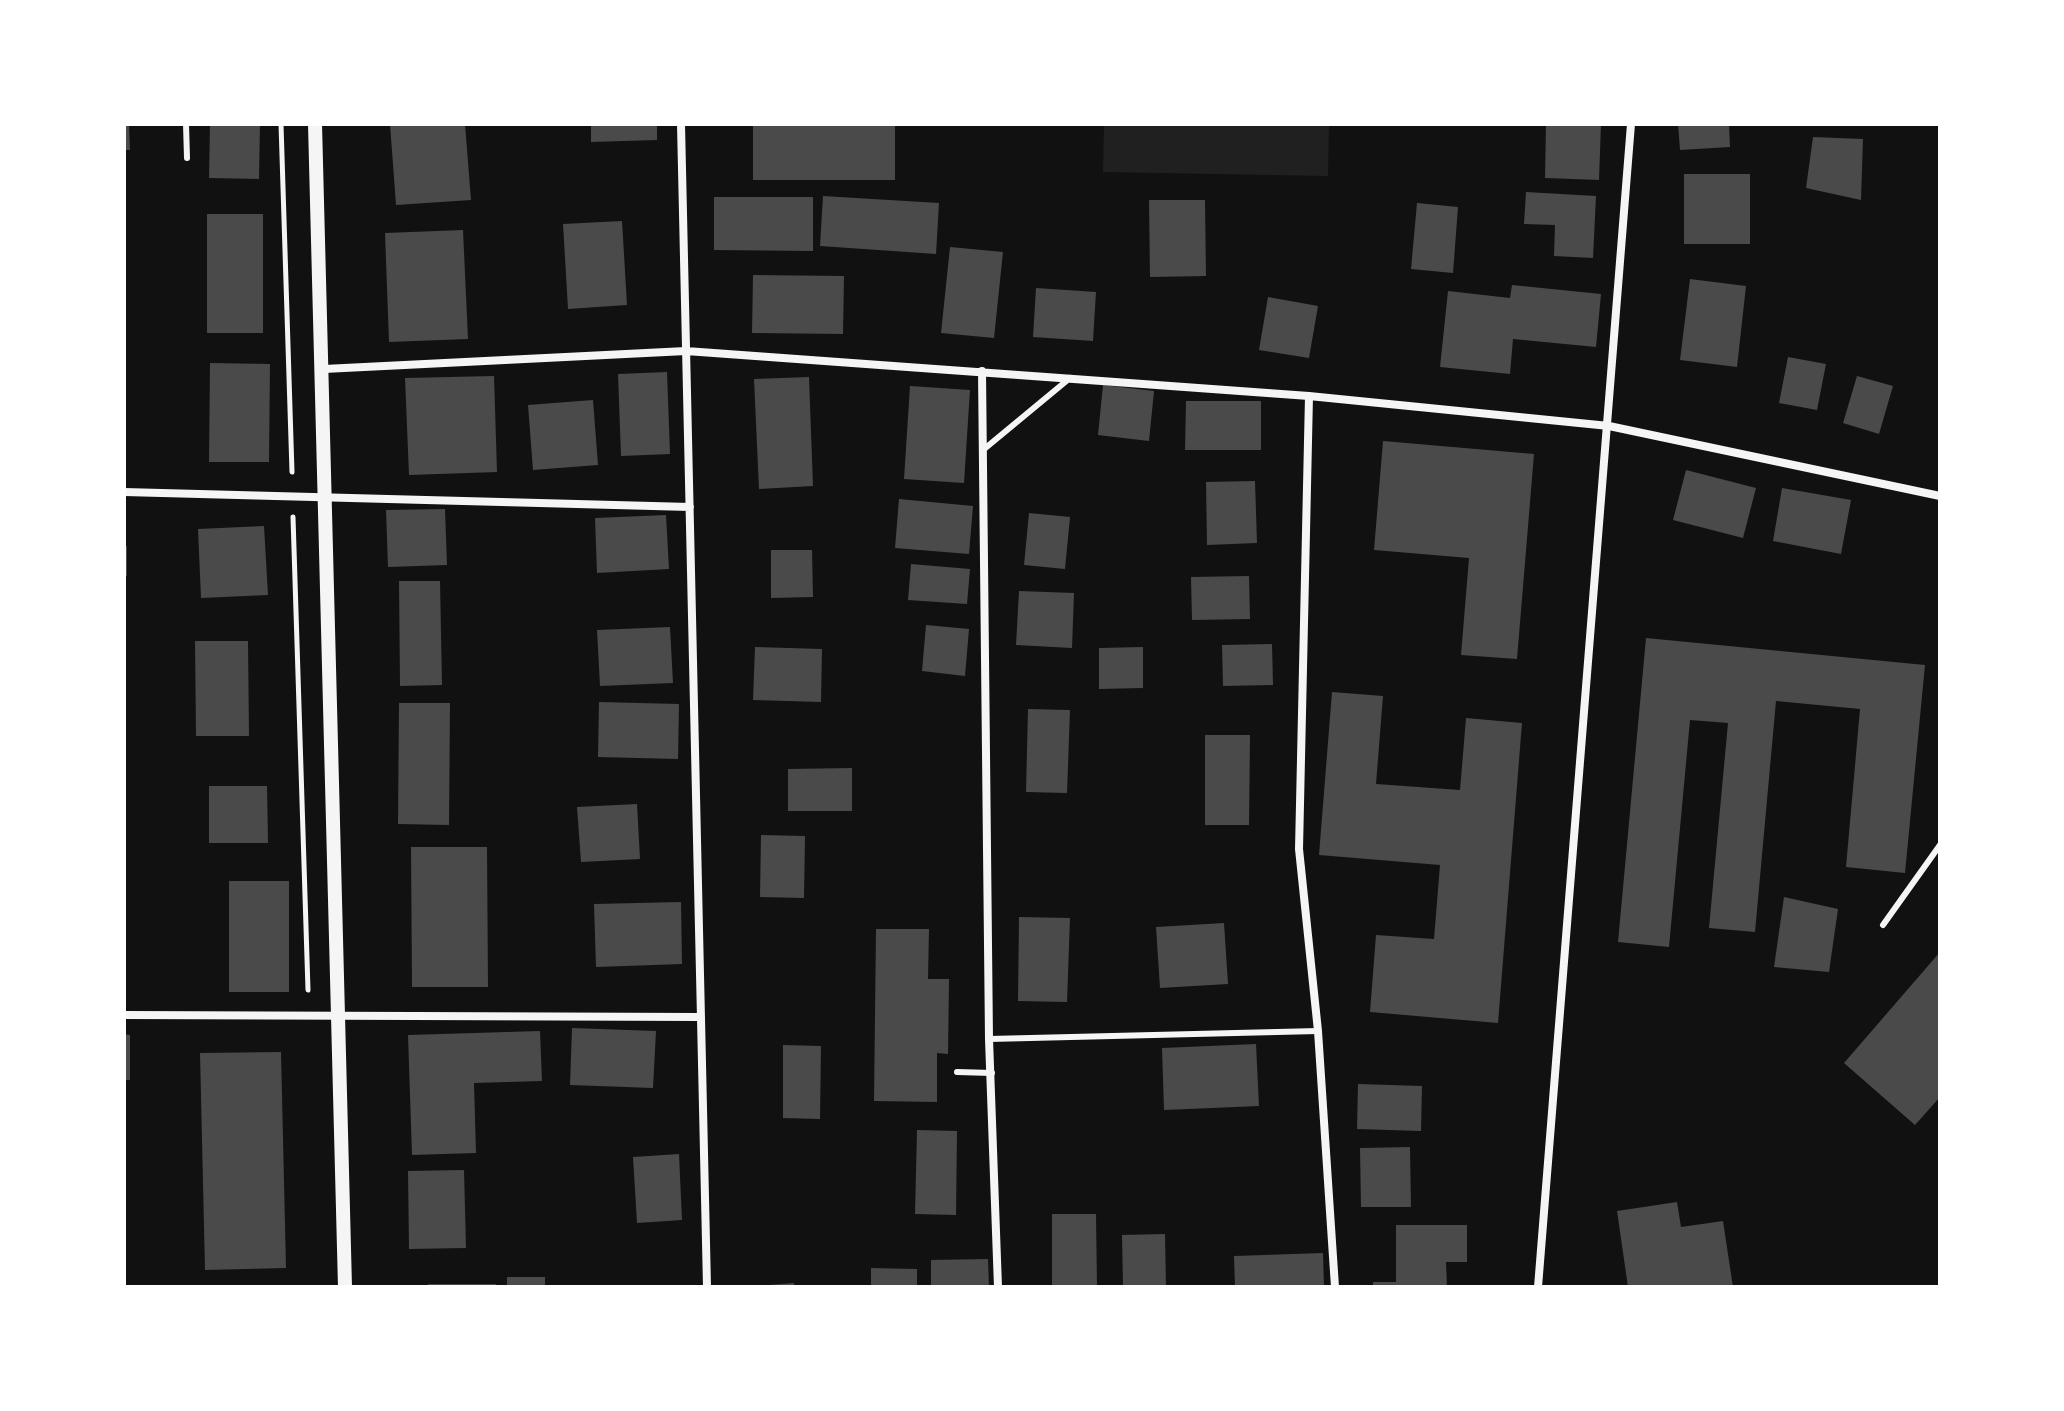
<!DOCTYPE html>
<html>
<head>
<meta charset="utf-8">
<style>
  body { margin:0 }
  #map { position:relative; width:2064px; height:1411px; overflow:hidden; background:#111; font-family:Overpass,sans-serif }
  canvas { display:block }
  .frame { position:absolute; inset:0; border:126px solid #fff; pointer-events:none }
</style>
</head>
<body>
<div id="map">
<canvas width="2064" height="1411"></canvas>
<div class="frame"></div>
</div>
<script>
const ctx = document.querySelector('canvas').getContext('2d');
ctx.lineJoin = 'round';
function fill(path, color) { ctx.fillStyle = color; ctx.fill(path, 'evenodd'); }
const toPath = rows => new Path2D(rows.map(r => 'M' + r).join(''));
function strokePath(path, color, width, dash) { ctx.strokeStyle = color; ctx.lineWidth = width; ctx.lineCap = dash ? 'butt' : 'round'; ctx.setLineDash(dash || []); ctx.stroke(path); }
const green = toPath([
  [1104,124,1329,124,1328,176,1103,172]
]);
const building = toPath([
  [124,124,129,124,130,150,124,150],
  [210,124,260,124,259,179,209,178],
  [390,124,465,124,471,200,396,205],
  [591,124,657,124,657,140,591,142],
  [753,124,895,124,895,180,753,180],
  [1546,124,1601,124,1599,180,1545,178],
  [1678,124,1729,124,1730,147,1680,150],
  [1813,137,1863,139,1861,200,1806,188],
  [1684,174,1750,174,1750,244,1684,244],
  [1526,192,1596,196,1593,258,1554,256,1555,225,1524,224],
  [823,196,939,203,936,254,820,246],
  [714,197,813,197,813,251,714,250],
  [1149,200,1205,200,1206,276,1150,277],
  [1417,203,1458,207,1453,273,1411,269],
  [207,214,263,214,263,333,207,333],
  [622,221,627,305,568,309,563,224],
  [463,230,468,339,389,342,385,233],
  [950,247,1003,252,994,338,941,333],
  [753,275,844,276,843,334,752,333],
  [1690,279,1746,286,1737,367,1680,360],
  [1512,285,1601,294,1596,347,1513,339,1510,374,1440,367,1448,291,1510,298],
  [1036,288,1096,292,1093,341,1033,337],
  [1268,297,1318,306,1309,358,1259,350],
  [1788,357,1826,364,1817,410,1779,403],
  [210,363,270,364,269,462,209,462],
  [667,372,670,454,621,456,618,374],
  [494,376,497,472,409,475,405,378],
  [1857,376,1893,386,1879,434,1843,423],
  [809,377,813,486,759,489,754,379],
  [1103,385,1154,391,1149,441,1098,435],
  [910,386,970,390,964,483,904,479],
  [593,400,598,465,533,470,528,405],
  [1186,401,1261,401,1261,450,1185,450],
  [1383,441,1534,454,1517,659,1461,655,1469,558,1374,550],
  [1686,470,1756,488,1743,538,1673,520],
  [1255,481,1257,543,1207,545,1206,482],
  [1782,488,1851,500,1841,554,1773,541],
  [899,499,973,506,969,554,895,548],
  [445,509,447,565,388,567,386,510],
  [1029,513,1070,517,1065,569,1024,565],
  [666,515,669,569,597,573,595,518],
  [264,526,268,595,201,598,198,529],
  [124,546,127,546,127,576,124,576],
  [771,550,812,550,813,597,771,598],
  [911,564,970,569,967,604,908,600],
  [1249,576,1250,619,1192,620,1191,577],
  [399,581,440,581,442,685,400,686],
  [1019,591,1074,593,1072,648,1016,645],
  [926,625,969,629,965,676,922,671],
  [670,627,673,683,600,686,597,630],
  [1646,638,1925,665,1905,873,1846,867,1860,709,1776,701,1755,932,1709,928,1728,723,1690,720,1669,947,1618,942],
  [195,641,248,641,249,736,196,736],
  [1272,644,1273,685,1223,686,1222,645],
  [755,647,822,649,821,702,753,700],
  [1143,647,1143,688,1099,689,1099,648],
  [1332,692,1383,696,1376,784,1460,790,1466,718,1522,723,1498,1023,1370,1012,1376,935,1434,939,1440,865,1319,855],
  [599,702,679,704,678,759,598,757],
  [399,703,450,703,449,825,398,824],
  [1028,709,1070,710,1067,793,1026,792],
  [1205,735,1250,735,1249,825,1205,825],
  [852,768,852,811,788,811,788,769],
  [209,786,267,786,268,843,209,843],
  [637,804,640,859,581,862,577,807],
  [761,835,805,836,804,898,760,897],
  [411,847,487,847,488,987,412,987],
  [229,881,289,881,289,992,229,992],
  [1784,897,1838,909,1829,972,1774,967],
  [681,902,682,964,596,967,594,904],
  [1019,917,1070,918,1067,1002,1018,1001],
  [1224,923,1228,984,1160,988,1156,927],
  [876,929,929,929,928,979,949,979,948,1054,937,1053,937,1102,874,1101],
  [1940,952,1940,1097,1915,1125,1844,1063],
  [572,1028,656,1031,653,1088,570,1085],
  [540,1031,542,1081,474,1083,476,1153,412,1155,408,1035],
  [124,1034,130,1035,130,1080,124,1080],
  [1256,1044,1259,1106,1164,1110,1162,1048],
  [783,1045,821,1046,820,1119,783,1118],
  [281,1052,286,1268,205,1270,200,1053],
  [1358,1084,1422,1086,1421,1131,1357,1129],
  [917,1130,957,1131,956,1215,915,1214],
  [1410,1147,1411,1207,1361,1207,1360,1148],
  [679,1154,682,1220,637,1223,633,1157],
  [464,1170,466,1248,409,1249,408,1171],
  [1677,1202,1681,1227,1723,1221,1733,1287,1628,1287,1617,1211],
  [1052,1214,1096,1214,1097,1287,1052,1287],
  [1396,1225,1467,1225,1467,1262,1446,1262,1447,1287,1373,1287,1373,1282,1396,1282],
  [1165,1234,1166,1287,1123,1287,1122,1235],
  [1323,1253,1324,1287,1235,1287,1234,1256],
  [988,1259,989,1287,931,1287,931,1260],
  [871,1268,917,1269,917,1287,871,1287],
  [507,1277,545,1277,545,1287,507,1287],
  [794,1283,794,1287,768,1287,768,1285],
  [428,1284,496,1284,496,1287,428,1287]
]);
const path = toPath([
  [281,124,292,472],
  [293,517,308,990]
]);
const service = toPath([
  [186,124,187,158],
  [983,450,1070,378],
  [1883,925,1940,845],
  [989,1039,1318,1031],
  [957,1072,992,1073]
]);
const minor = toPath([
  [681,124,707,1287],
  [324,369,686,351,1309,396,1609,426,1940,496],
  [982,371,989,1039,998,1287],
  [1309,396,1299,849,1318,1031,1335,1287],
  [124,492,690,507],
  [124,1015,701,1017],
  [1538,1287,1631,124]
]);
const tertiary = toPath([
  [315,124,345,1287]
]);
fill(green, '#202020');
fill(building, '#4a4a4a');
strokePath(path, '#f5f5f5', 5);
strokePath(service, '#f5f5f5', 6);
strokePath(minor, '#f5f5f5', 8);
strokePath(tertiary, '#f5f5f5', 14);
</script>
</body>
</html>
